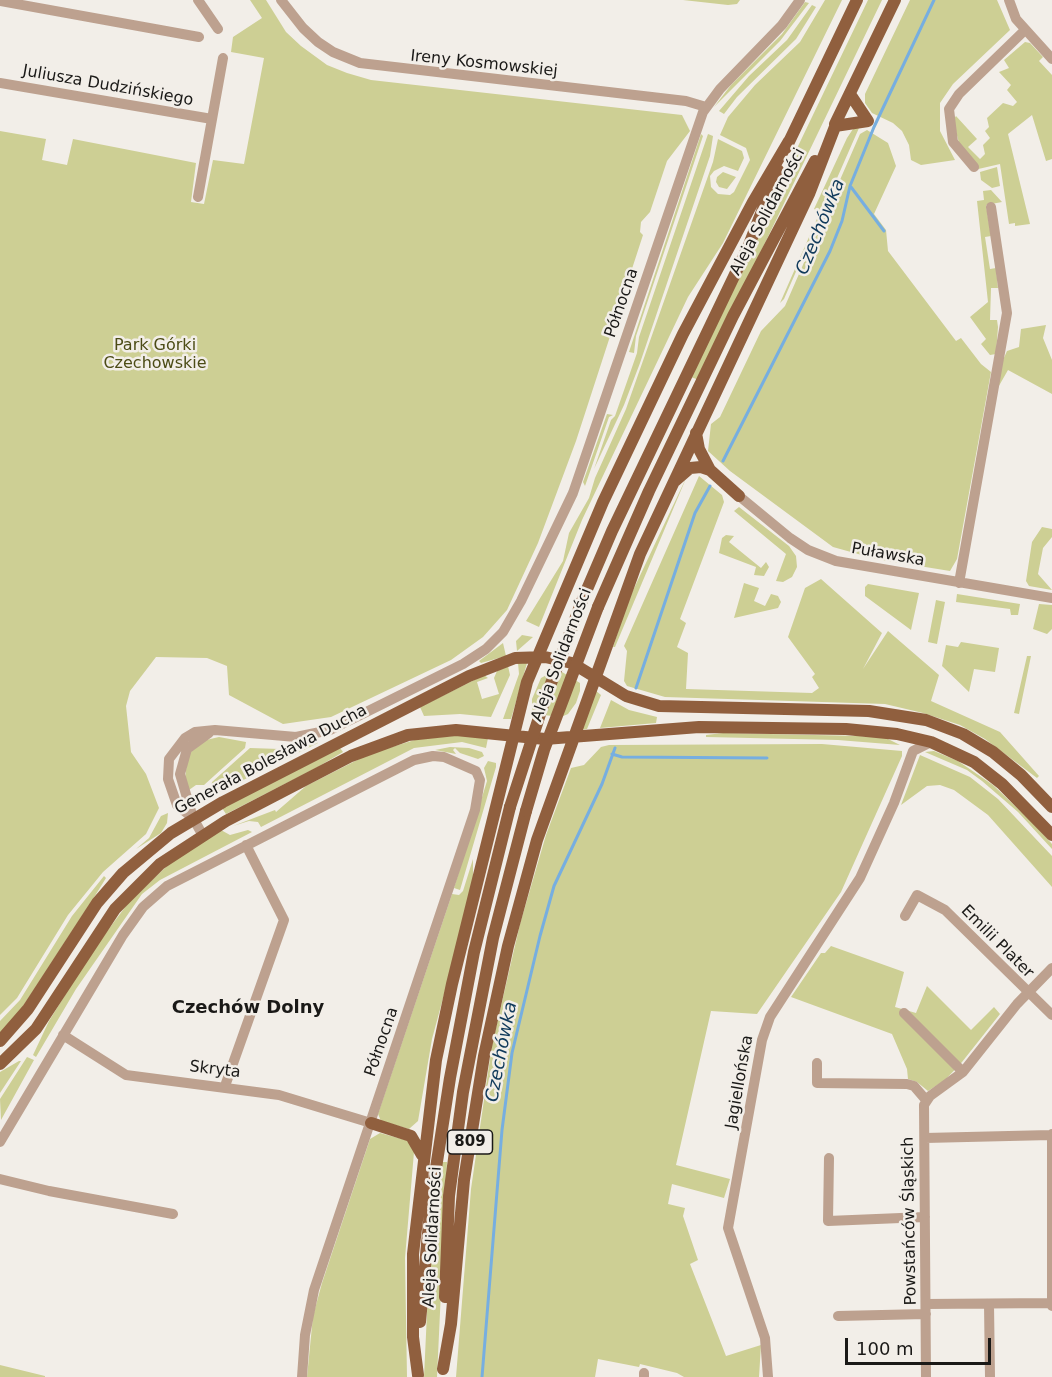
<!DOCTYPE html>
<html>
<head>
<meta charset="utf-8">
<style>
  body { margin:0 }
  #map { position:relative; width:1052px; height:1377px; overflow:hidden; background:#f2eee8; font-family:"DejaVu Sans",sans-serif }
  canvas { display:block }
  .scale { position:absolute; left:845px; top:1338px; width:146px; height:27px; box-sizing:border-box; border:3px solid #1a1917; border-top:0; padding-left:8px; font-size:18px; line-height:21px; white-space:nowrap; color:#1a1917; -webkit-text-stroke:4px #f2eee8; paint-order:stroke }
</style>
</head>
<body>
<div id="map">
<canvas width="1052" height="1377"></canvas>
<div class="scale">100 m</div>
</div>
<script>
const ctx = document.querySelector('canvas').getContext('2d');
ctx.lineJoin = 'round';
function fill(path, color) { ctx.fillStyle = color; ctx.fill(path, 'evenodd'); }
const toPath = rows => new Path2D(rows.map(r => 'M' + r).join(''));
function strokePath(path, color, width, dash) { ctx.strokeStyle = color; ctx.lineWidth = width; ctx.lineCap = dash ? 'butt' : 'round'; ctx.setLineDash(dash || []); ctx.stroke(path); }
function drawText(font, color, halo, rows, align = 'center') {
  ctx.font = font + ' "DejaVu Sans",sans-serif'; ctx.lineWidth = 5; ctx.setLineDash([]); ctx.textBaseline = 'middle'; ctx.strokeStyle = halo; ctx.fillStyle = color; for (const [text, x, y, turn = 0] of rows) {
    ctx.save(); ctx.translate(x, y); ctx.rotate((+turn || 0) * Math.PI / 180); ctx.textAlign = isNaN(turn) ? turn : align; if (halo) ctx.strokeText(text, 0, 0); ctx.fillText(text, 0, 0); ctx.restore();
  }
}
const green = toPath([
  [250,0,266,0,286,32,301,46,327,65,347,73,371,80,682,115,690,131,667,161,650,212,641,222,640,232,643,235,576,441,538,543,507,610,483,637,451,660,331,717,283,724,229,695,227,666,207,658,156,657,130,691,126,706,131,752,146,774,159,808,146,834,103,872,68,915,17,998,0,1015,0,131,46,139,42,160,67,165,73,139,196,163,191,202,204,204,213,160,244,164,264,58,231,52,233,37,262,18],
  [683,0,740,0,737,4,728,5],
  [825,0,842,0,723,243,688,297,582,520,539,627,526,621,563,561,569,533,589,498,595,478,626,409,713,162,718,139,742,151,744,158,738,171,724,166,714,171,710,176,711,187,718,194,730,195,734,192,750,160,746,148,720,135,728,117,755,85,800,42],
  [868,0,882,0,699,380,688,376],
  [910,0,997,0,1010,30,953,84,940,103,940,131,955,160,921,165,911,160,909,145,902,131,893,123,872,113,865,103,865,94],
  [805,2,809,3,780,41,714,107,731,85,782,34],
  [812,5,816,7,796,39,737,97,724,114,719,111,749,76,787,40],
  [1025,42,1030,43,1043,57,1039,61,1052,75,1052,159,1046,161,1032,115,1008,134,1030,224,1015,226,1015,223,1009,224,1000,164,974,170,959,143,953,120,956,116,977,139,968,147,980,159,985,154,983,145,990,138,985,131,989,127,987,118,1003,103,1013,106,1017,102,1007,90,1011,85,999,72,1009,68,1004,60],
  [859,128,784,299,780,303,820,212,814,209,847,138,853,129],
  [867,130,888,143,896,166,874,214,886,230,888,251,956,341,961,338,981,364,991,372,957,559,950,571,876,559,833,547,730,471,708,451,711,424,720,417,761,331,785,306,860,134],
  [701,134,703,136,636,336,634,353,629,352],
  [708,134,713,136,710,156,640,363,624,405,594,469,611,420,615,416,637,353,639,337],
  [997,167,1000,186,992,188,981,180,980,172],
  [723,172,736,177,727,189,719,187,716,182,717,177],
  [991,190,1002,202,986,205,991,236,985,237,990,269,996,268,998,288,991,288,990,320,997,320,998,327,996,354,990,355,981,344,986,339,970,317,988,302,977,201,984,200,983,191],
  [1046,325,1043,338,1052,360,1052,394,1008,370,996,391,1003,360,1007,351,1019,347,1021,329],
  [607,414,613,415,609,417,585,486,583,482],
  [687,476,615,647,613,647,628,601],
  [699,476,722,495,724,502,680,619,686,623,677,647,688,653,686,689,812,693,819,688,812,677,815,674,788,637,805,588,821,579,882,633,863,669,888,631,939,675,931,701,1000,732,1039,776,1037,778,985,739,960,725,923,713,885,704,665,697,627,686,624,681,627,651,624,646],
  [739,507,789,546,796,556,797,567,792,577,783,582,776,581,786,554,734,511],
  [1042,527,1052,529,1052,537,1043,548,1038,574,1052,590,1029,586,1026,581,1032,542],
  [726,535,734,536,729,542,761,568,766,562,769,567,764,576,754,575,756,567,719,553,722,538],
  [744,583,759,588,754,601,765,606,771,594,778,596,781,602,778,608,734,618],
  [868,584,919,593,911,630,865,596,865,587],
  [957,594,1020,604,1018,615,1011,615,1010,609,956,602],
  [936,600,945,602,937,644,928,642],
  [1039,604,1052,605,1052,629,1047,634,1033,629],
  [522,635,533,637,517,651,516,641],
  [961,642,999,648,995,672,974,669,969,692,942,666,946,645,958,647],
  [503,643,506,656,481,663,479,661],
  [1027,656,1031,656,1019,714,1014,713],
  [518,663,527,663,511,719,503,719,519,674],
  [508,666,510,675,491,717,460,714,424,716,420,707,484,675,488,678,477,682,482,699,499,694,494,678,497,671],
  [554,671,562,672,580,683,580,691,576,703,568,714,561,717,535,714,532,709,532,699,541,678],
  [595,690,601,695,587,729,581,730],
  [611,700,629,710,657,717,656,723,600,728],
  [723,733,860,736,886,738,900,745,838,740,706,737,706,735],
  [464,735,488,738,486,748,462,742,414,748,261,827,258,822,249,821,233,826,275,810,276,812,306,786,369,754,418,739],
  [219,737,246,742,245,748,204,785,196,785,189,790,185,779,188,754,206,740],
  [317,740,318,743,215,794,211,787,212,782,250,748,280,749,280,746],
  [822,744,902,751,902,756,841,892,757,1014,711,1011,676,1165,730,1179,724,1198,672,1184,668,1204,685,1208,683,1216,698,1260,690,1264,726,1356,761,1345,759,1377,684,1377,677,1373,640,1364,639,1367,598,1359,595,1377,456,1377,471,1189,492,1045,520,924,546,835,571,768,584,765,601,747,609,745],
  [450,747,469,748,482,752,484,756,478,759,460,753,455,748,453,750,456,754,435,750],
  [340,748,343,752,316,768,226,814,222,808],
  [934,751,958,761,993,785,1034,824,1052,844,1052,849,1018,812,982,781,967,770,925,752],
  [920,755,970,777,998,799,1052,856,1052,887,988,815,954,790,940,785,927,786,901,805],
  [488,761,496,763,496,767,460,890,454,888,487,781,484,768],
  [168,813,167,823,161,833,136,849,149,838,161,816],
  [221,830,230,835,248,830,252,832,160,880,142,894,76,989,36,1057,33,1055,49,1021,93,950,129,902,168,865],
  [473,859,473,887,432,1039,418,1121,409,1129,381,1121,378,1114,452,894,459,895,463,891],
  [104,876,106,878,93,899,20,1011,0,1033,0,1021,20,1000,72,916],
  [831,946,904,972,895,1007,916,1013,927,986,971,1030,994,1007,1000,1014,962,1062,945,1080,928,1091,917,1082,908,1079,907,1069,892,1034,791,997,821,953,825,953],
  [27,1057,34,1060,1,1120,0,1099],
  [19,1061,21,1061,0,1093,0,1072],
  [380,1133,409,1141,414,1152,405,1258,407,1377,307,1377,313,1316,322,1283,370,1139],
  [442,1162,447,1162,437,1377,424,1377,429,1270],
  [0,1365,45,1376,45,1377,0,1377]
]);
const stream = toPath([
  [851,187,884,231],
  [723,461,830,251,842,221,850,186,874,127,934,0],
  [636,688,695,513,710,486],
  [612,754,622,757,767,758],
  [482,1377,502,1130,512,1053,540,936,554,886,602,784,615,748]
]);
const minor = toPath([
  [198,0,218,29],
  [281,0,303,28,318,42,333,52,360,63,686,101,706,107],
  [1009,0,1016,19,1052,59],
  [0,1,199,37],
  [0,83,212,119],
  [974,167,953,142,949,109,959,94,1025,30],
  [198,197,223,58],
  [739,496,790,538,808,550,836,561,1052,598],
  [959,583,1007,313,991,207],
  [193,818,177,805,168,779,169,759,185,738,195,732,215,730,296,737,330,730,463,664,486,649,503,632,521,601,573,493,703,112,720,89,782,25,800,0],
  [202,834,193,818,180,774,187,749,209,733],
  [905,916,917,895,945,910,1052,1015],
  [904,1013,963,1072],
  [63,1035,126,1075,279,1095,371,1123],
  [817,1063,817,1083,907,1084,914,1086,926,1100],
  [225,1086,284,920,246,845],
  [1052,1134,1052,1306],
  [925,1138,1051,1135],
  [0,1142,123,935,143,907,167,886,414,760,433,756,444,757,476,771,480,780,475,810,314,1290,305,1335,302,1377],
  [829,1158,828,1221,925,1217],
  [0,1179,49,1191,173,1214],
  [926,1304,1052,1303],
  [989,1304,990,1377],
  [838,1316,926,1314],
  [644,1377,644,1373],
  [768,1377,765,1338,728,1228,762,1040,770,1017,860,878,894,803,913,751,931,742],
  [926,1377,924,1105,930,1096,963,1072,1017,1004,1052,968]
]);
const major = toPath([
  [835,124,895,0],
  [835,126,868,121,850,94],
  [786,148,857,0],
  [696,433,699,449,710,470],
  [675,481,690,468,701,467,710,470,739,496],
  [582,601,612,531,749,245,778,170],
  [598,607,649,491,733,316,815,161],
  [0,1041,28,1009,97,903,123,873,171,833,223,802,469,676,515,658,545,657,572,663,626,696,659,706,869,711,926,720,963,734,993,752,1021,775,1052,807],
  [0,1064,36,1029,115,909,160,864,226,821,351,756,408,735,456,730,545,739,699,727,846,729,897,734,931,742,974,762,1002,784,1052,835],
  [371,1123,411,1136,422,1155],
  [445,1297,449,1196,463,1092,493,938,526,811],
  [420,1322,431,1200,450,1078,474,952,510,807],
  [443,1369,451,1324,464,1180,484,1056,508,946,537,840,640,554,809,194,838,119],
  [418,1375,413,1337,413,1254,436,1060,452,984,527,682,603,502,683,334,753,202,789,141]
]);
const majorBridge = toPath([
  [510,807,544,702,582,601],
  [526,811,544,750,598,607]
]);
const shields = [
  [470,1142,45]
];
const shieldNames = [
  ["809",470,1142]
];
const streetNames = [
  ["Ireny Kosmowskiej",484,64,6],
  ["Juliusza Dudzińskiego",108,86,10],
  ["Aleja Solidarności",768,212,-62],
  ["Północna",622,303,-71],
  ["Puławska",888,555,10],
  ["Aleja Solidarności",562,655,-69],
  ["Generała Bolesława Ducha",271,760,-28],
  ["Emilii Plater",997,942,45],
  ["Północna",382,1042,-71],
  ["Skryta",215,1070,7],
  ["Jagiellońska",740,1082,-80],
  ["Powstańców Śląskich",910,1221,-91],
  ["Aleja Solidarności",433,1237,-87]
];
const parkNames = [
  ["Park Górki",155,346],
  ["Czechowskie",155,364]
];
const waterNames = [
  ["Czechówka",821,227,-68],
  ["Czechówka",502,1052,-79]
];
const neighbourhoodNames = [
  ["Czechów Dolny",248,1008]
];
fill(green, '#cdcf94');
strokePath(stream, '#76aee0', 3);
strokePath(minor, '#bda18f', 10);
strokePath(major, '#905f3e', 12);
strokePath(majorBridge, '#905f3e', 12);
for (const [x, y, w] of shields) { const box = new Path2D(); box.roundRect(x - w / 2, y - 12, w, 24, 4.5); ctx.fillStyle = '#f2eee8'; ctx.fill(box); strokePath(box, '#1a1917', 1.5); }
drawText('bold 15px', '#1a1917', null, shieldNames);
drawText('16px', '#1a1917', '#f2eee8', streetNames);
drawText('16px', '#4c4c16', '#f2eee8', parkNames);
drawText('italic 18px', '#103a5b', '#f2eee8', waterNames);
drawText('bold 18px', '#1a1917', '#f2eee8', neighbourhoodNames);
</script>
</body>
</html>
